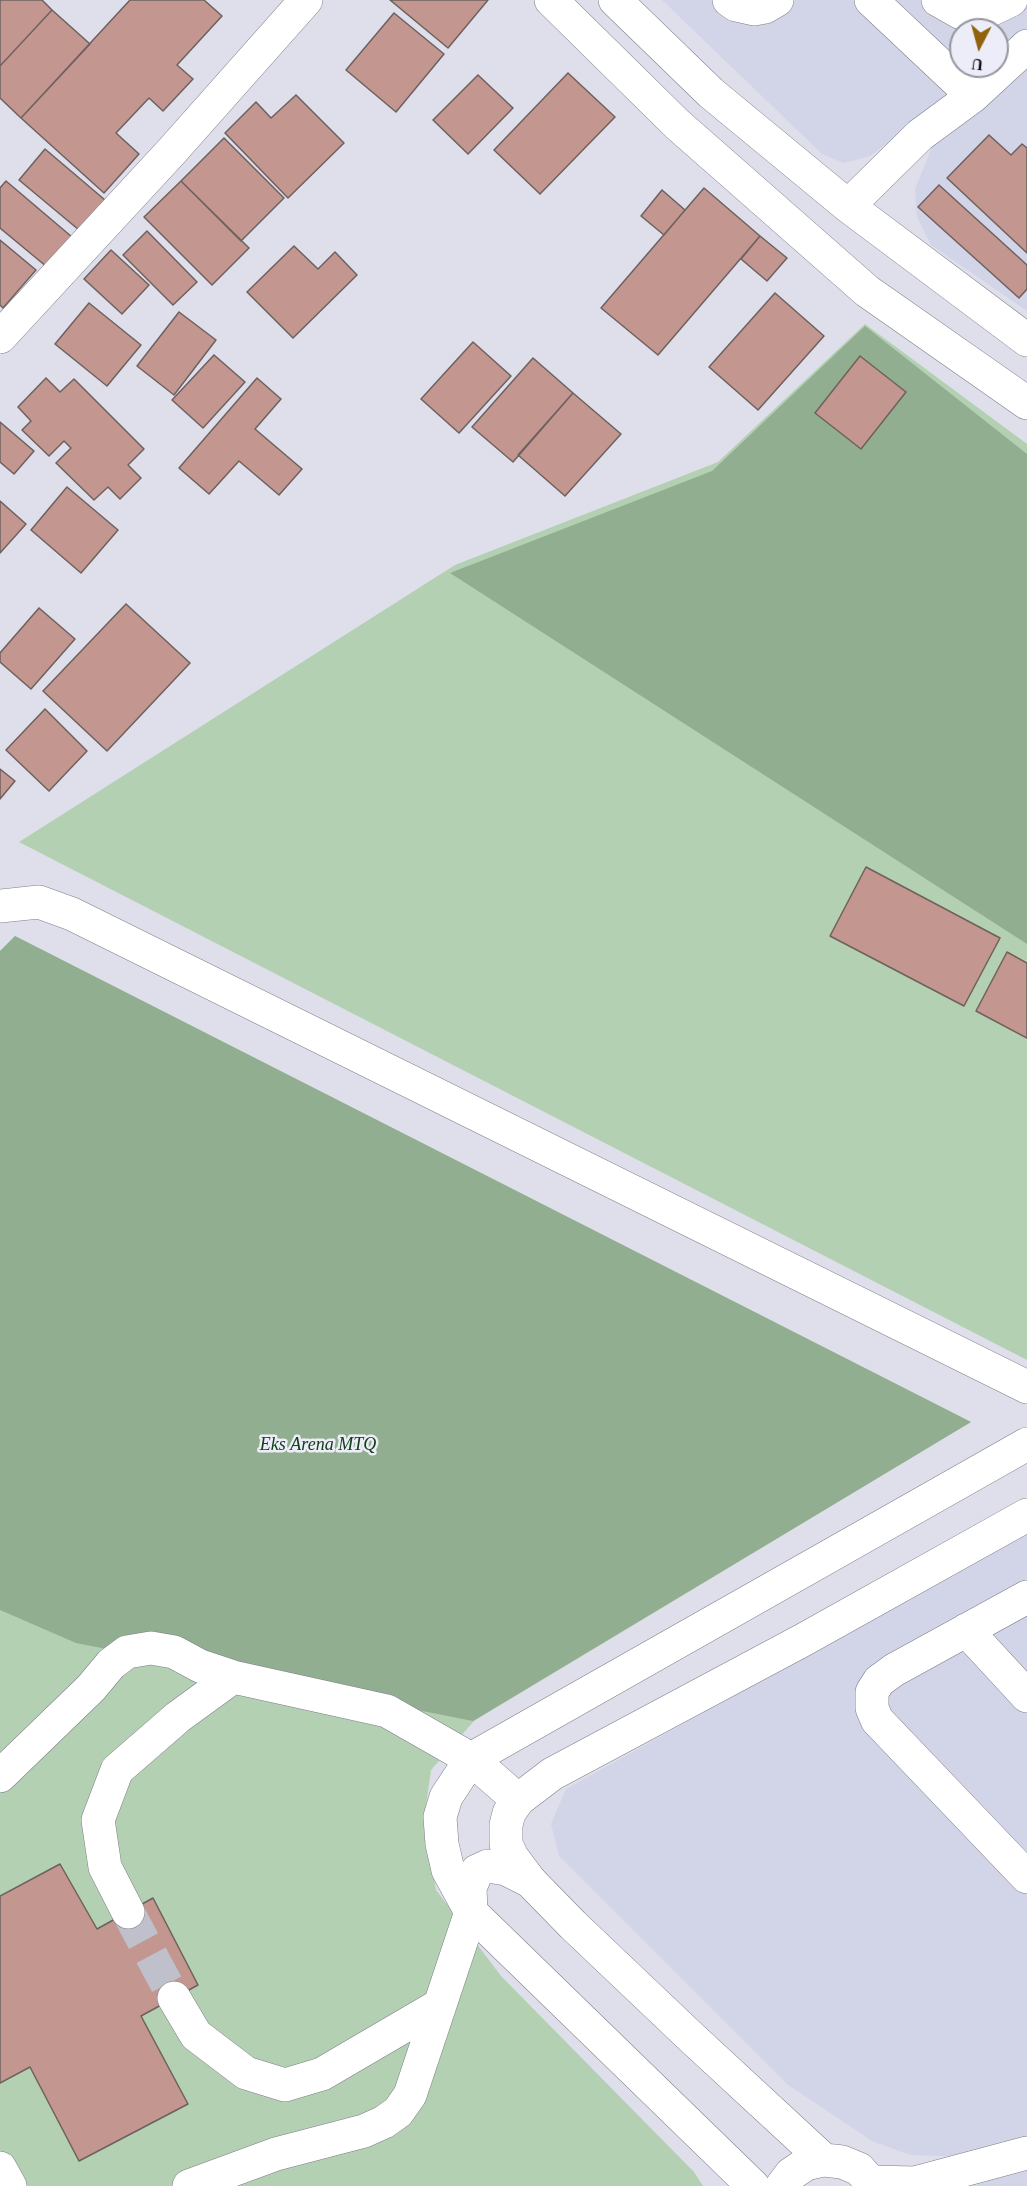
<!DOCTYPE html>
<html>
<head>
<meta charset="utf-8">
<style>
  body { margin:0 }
  #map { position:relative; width:1027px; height:2186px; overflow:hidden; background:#dedfeb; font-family:Georgia,serif }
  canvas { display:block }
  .north { position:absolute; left:949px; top:18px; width:60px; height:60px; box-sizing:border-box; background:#ecedf8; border:2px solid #94959d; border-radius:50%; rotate:186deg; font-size:16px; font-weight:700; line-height:24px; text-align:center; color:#111115 }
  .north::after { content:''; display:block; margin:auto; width:21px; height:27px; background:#91620d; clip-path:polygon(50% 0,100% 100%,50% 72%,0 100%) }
</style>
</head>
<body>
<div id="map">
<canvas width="1027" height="2186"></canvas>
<div class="north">U</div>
</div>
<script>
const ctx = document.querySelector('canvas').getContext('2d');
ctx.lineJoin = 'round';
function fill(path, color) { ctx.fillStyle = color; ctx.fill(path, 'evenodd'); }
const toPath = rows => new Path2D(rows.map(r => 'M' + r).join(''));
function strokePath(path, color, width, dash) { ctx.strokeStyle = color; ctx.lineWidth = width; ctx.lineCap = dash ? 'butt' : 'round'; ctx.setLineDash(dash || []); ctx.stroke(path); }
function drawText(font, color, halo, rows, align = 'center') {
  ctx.font = font + ' Georgia,serif'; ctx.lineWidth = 5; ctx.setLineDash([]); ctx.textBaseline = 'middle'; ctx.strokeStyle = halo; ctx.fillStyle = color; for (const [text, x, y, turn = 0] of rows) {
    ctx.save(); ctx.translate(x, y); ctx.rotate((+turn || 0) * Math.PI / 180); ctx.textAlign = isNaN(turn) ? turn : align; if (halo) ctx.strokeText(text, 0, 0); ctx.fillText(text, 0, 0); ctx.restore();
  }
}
const built = toPath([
  [662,0,1027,0,1027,311,931,245,917,217,915,189,932,147,911,126,870,156,844,163,822,154],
  [961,30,997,30,997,66,961,66],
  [1027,1533,1027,2186,970,2186,966,2157,910,2155,872,2141,787,2084,559,1856,551,1824,566,1789]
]);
const green = toPath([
  [865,324,1027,444,1027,1360,19,842,455,565,718,462],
  [15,936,971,1422,474,1721,431,1770,424,1819,436,1890,501,1976,694,2172,703,2186,0,2186,0,951]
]);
const forest = toPath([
  [865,326,1027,454,1027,944,450,573,712,471],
  [15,936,971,1422,473,1721,76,1643,0,1610,0,951]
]);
const building = toPath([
  [0,0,42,0,52,10,0,66,0,0],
  [130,0,204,0,222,16,177,65,193,79,163,111,149,98,116,133,139,154,104,193,21,118,130,0],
  [390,0,488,0,448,48,390,0],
  [52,10,90,44,21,118,0,98,0,66,52,10],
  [394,13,444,54,396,112,346,70,394,13],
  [568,73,615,117,540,194,494,150,568,73],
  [478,75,513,108,468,154,433,120,478,75],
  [296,95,344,143,288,198,225,133,256,102,271,118,296,95],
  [989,135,1011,155,1022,144,1027,148,1027,253,947,178,989,135],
  [224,138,284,198,241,241,181,181,224,138],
  [45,149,105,200,79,230,19,180,45,149],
  [6,181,72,237,47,267,0,228,0,188,6,181],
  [181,181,249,248,212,285,144,217,181,181],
  [939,185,1027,265,1027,289,1019,298,918,207,939,185],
  [704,188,760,236,658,355,601,308,704,188],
  [662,190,685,210,664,235,641,216,662,190],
  [147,231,197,282,173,305,123,255,147,231],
  [760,236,787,258,767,281,741,259,760,236],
  [0,240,36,270,3,308,0,305,0,240],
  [294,246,318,269,335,252,357,275,293,338,247,292,294,246],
  [111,250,149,285,122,314,84,279,111,250],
  [775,293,824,336,758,410,709,367,775,293],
  [89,303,141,345,107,386,55,344,89,303],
  [179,312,216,340,174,395,137,366,179,312],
  [473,342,511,376,459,433,421,399,473,342],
  [214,355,245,382,203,428,172,400,214,355],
  [860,356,906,392,861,449,815,413,860,356],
  [533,358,573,393,513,462,472,427,533,358],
  [46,378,60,392,74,379,144,449,128,465,141,478,120,499,108,487,94,500,56,463,71,448,64,441,49,456,22,430,31,421,18,407,46,378],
  [257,378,281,399,255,429,302,469,279,495,239,461,209,494,179,468,257,378],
  [573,393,621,434,565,496,518,455,573,393],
  [0,422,34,451,14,474,0,462,0,422],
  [67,487,118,530,81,573,31,530,67,487],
  [0,501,26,524,0,553,0,501],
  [126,604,190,663,107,751,43,691,126,604],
  [39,608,75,639,31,689,0,662,0,653,39,608],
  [45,709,87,751,49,791,6,750,45,709],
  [0,769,15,781,0,799,0,769],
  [866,867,1000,938,964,1006,830,936,866,867],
  [1007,952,1027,963,1027,1038,976,1011,1007,952],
  [60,1864,97,1929,153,1898,198,1985,141,2016,188,2104,79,2161,30,2067,0,2083,0,1896,60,1864]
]);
const minorTunnel = toPath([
  [128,1912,174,1998]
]);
const minor = toPath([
  [551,0,677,124,867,291,1027,403],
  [615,0,711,93,848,206,1027,340],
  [729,0,736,5,754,9,765,7,777,0],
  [871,0,973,96],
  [938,0,961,13,988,11,1011,0],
  [848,206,920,135,973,96,1027,46],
  [0,337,172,151,306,0],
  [0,906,39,902,72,914,1027,1387],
  [1027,1597,894,1670,879,1681,872,1692,872,1708,877,1720,1027,1877],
  [966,1630,1027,1696],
  [0,1776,91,1688,111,1664,127,1652,151,1648,174,1652,200,1666,233,1677,387,1711,471,1759,518,1800],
  [530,1881,512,1857,506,1844,506,1825,509,1813,518,1800,552,1774,803,1640,1027,1515],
  [128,1912,105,1867,98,1820,117,1770,178,1717,233,1677],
  [174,1998,196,2035,246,2073,285,2085,322,2074,440,2005],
  [0,2168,10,2186],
  [872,2182,915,2183,1027,2153],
  [189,2186,276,2154,364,2131,384,2122,398,2112,410,2095,471,1912,448,1870,442,1844,440,1817,446,1797,471,1759,1027,1444]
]);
const highway = toPath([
  [753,2186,471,1912,470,1888,477,1871,488,1866,506,1869,530,1881,573,1925,692,2038,824,2160],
  [782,2186,791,2174,806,2164,824,2160,842,2162,859,2169,874,2186]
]);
const parkNames = [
  ["Eks Arena MTQ",318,1445]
];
fill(built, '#d2d4e7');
fill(green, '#b3d0b2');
fill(forest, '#91af90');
fill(building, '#c39690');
strokePath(building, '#6d615f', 1.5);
strokePath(minorTunnel, '#bfc0cb', 33, [33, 16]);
strokePath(minor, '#7e7e89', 34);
strokePath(highway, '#7e7e89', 34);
strokePath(minor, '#fff', 33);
strokePath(highway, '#fff', 33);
drawText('italic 18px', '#134016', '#ecedf8', parkNames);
</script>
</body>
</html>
